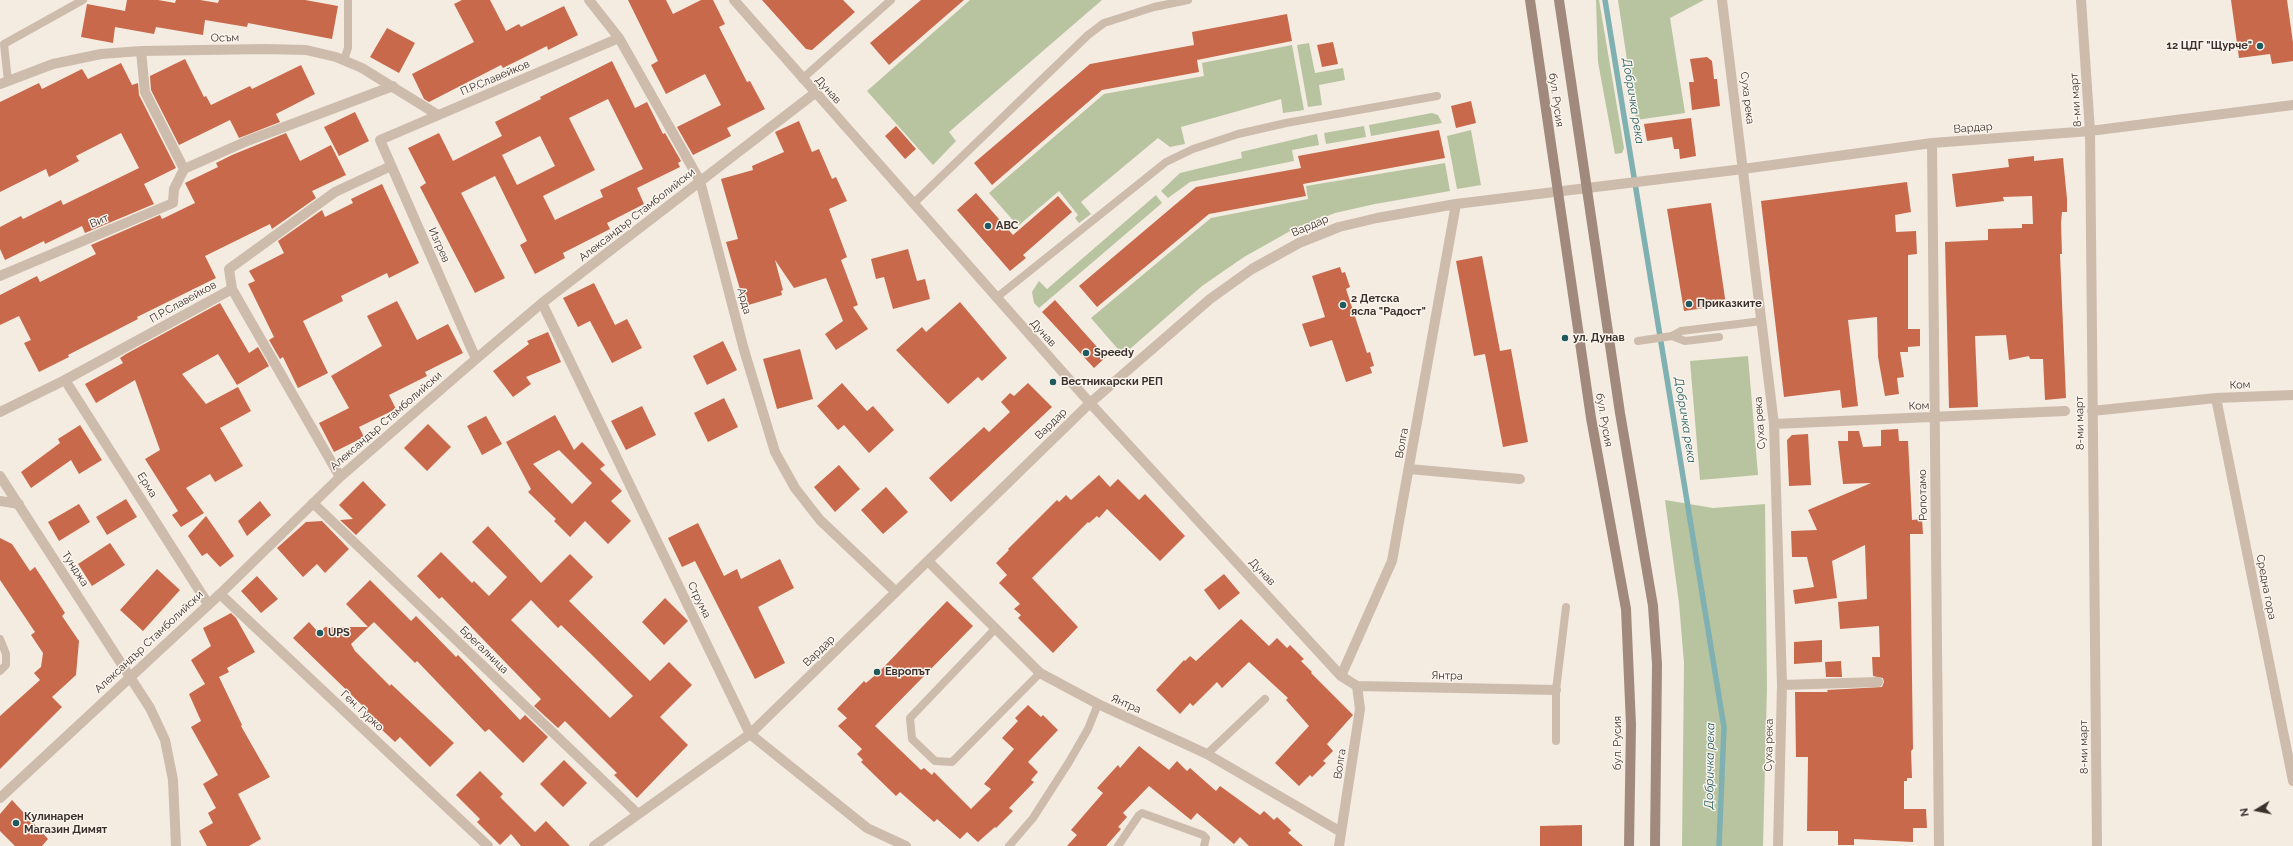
<!DOCTYPE html>
<html>
<head>
<meta charset="utf-8">
<style>
  body { margin:0 }
  #map { position:relative; width:2293px; height:846px; overflow:hidden; background:#f4ebe1; font-family:Raleway,sans-serif }
  canvas { display:block }
  .north { position:absolute; left:2237px; top:790px; width:40px; height:40px; -webkit-text-stroke:3px #fbf5ee; paint-order:stroke; rotate:260deg; font-size:11px; font-weight:700; line-height:16px; text-align:center; color:#3b302b }
  .north::after { content:''; display:block; margin:auto; width:14px; height:18px; background:#3b302b; clip-path:polygon(50% 0,100% 100%,50% 72%,0 100%) }
</style>
</head>
<body>
<div id="map">
<canvas width="2293" height="846"></canvas>
<div class="north">N</div>
</div>
<script>
const ctx = document.querySelector('canvas').getContext('2d');
ctx.lineJoin = 'round';
function fill(path, color) { ctx.fillStyle = color; ctx.fill(path, 'evenodd'); }
const toPath = rows => new Path2D(rows.map(r => 'M' + r).join(''));
function strokePath(path, color, width, dash) { ctx.strokeStyle = color; ctx.lineWidth = width; ctx.lineCap = dash ? 'butt' : 'round'; ctx.setLineDash(dash || []); ctx.stroke(path); }
function drawText(font, color, halo, rows, align = 'center') {
  ctx.font = font + ' Raleway,sans-serif'; ctx.lineWidth = 3; ctx.setLineDash([]); ctx.textBaseline = 'middle'; ctx.strokeStyle = halo; ctx.fillStyle = color; for (const [text, x, y, turn = 0] of rows) {
    ctx.save(); ctx.translate(x, y); ctx.rotate((+turn || 0) * Math.PI / 180); ctx.textAlign = isNaN(turn) ? turn : align; if (halo) ctx.strokeText(text, 0, 0); ctx.fillText(text, 0, 0); ctx.restore();
  }
}
const green = toPath([
  [970,0,1102,0,949,132,956,141,933,165,867,91],
  [1596,0,1599,0,1624,148,1622,153,1615,154,1598,62],
  [1618,0,1704,0,1670,18,1685,113,1636,120],
  [1309,43,1315,73,1343,68,1345,80,1319,85,1322,105,1308,107,1297,45],
  [1292,45,1304,110,1283,113,1281,99,1181,127,1185,144,1170,147,1158,138,1081,202,1091,214,1079,223,1075,218,1078,215,1059,191,1018,226,989,193,1104,94,1204,76,1202,63],
  [1432,113,1438,115,1442,123,1371,136,1369,125],
  [1364,126,1366,137,1326,144,1324,133],
  [1471,130,1481,185,1457,189,1447,136],
  [1317,134,1319,145,1292,150,1294,161,1190,182,1168,198,1161,191,1180,173,1242,158,1241,152],
  [1445,163,1450,191,1375,204,1335,213,1292,230,1244,257,1202,286,1123,355,1091,318,1211,218,1308,199,1306,186],
  [1156,195,1162,203,1039,308,1034,303,1032,292,1039,281,1047,289],
  [1748,356,1758,475,1700,480,1690,361],
  [1665,500,1713,508,1765,504,1767,687,1763,846,1682,846,1684,663,1679,603]
]);
const stream = toPath([
  [1605,0,1724,727,1719,846]
]);
const building = toPath([
  [127,0,158,0,175,3,176,0,200,0,218,3,219,0,305,0,338,6,332,39,248,23,247,27,205,20,203,35,156,27,154,34,115,27,113,43,81,37,87,4,125,11],
  [462,0,490,0,506,31,519,24,521,27,564,6,578,35,548,50,547,46,503,68,501,65,429,102,424,99,412,74,474,42,454,4],
  [628,0,666,0,673,14,701,0,713,0,725,24,719,27,747,82,750,81,765,109,727,128,731,136,693,155,677,127,721,105,705,74,666,94,651,65,658,61],
  [762,0,843,0,855,12,812,50,806,49],
  [921,0,964,0,889,65,870,43],
  [2231,0,2287,0,2293,43,2293,61,2272,64,2270,54,2239,58],
  [1287,14,1292,41,1197,60,1199,72,1102,90,992,185,974,163,1090,64,1194,45,1192,32],
  [387,28,415,43,399,73,370,57],
  [1333,42,1338,64,1322,67,1317,45],
  [1707,57,1712,61,1714,79,1717,79,1720,106,1692,110,1689,82,1694,82,1690,59],
  [185,59,204,97,206,96,211,105,250,86,252,89,301,65,315,94,276,114,280,122,239,138,230,120,179,145,151,90,150,76],
  [612,61,635,108,647,102,663,134,665,133,681,161,678,163,680,167,637,188,644,204,607,223,610,229,563,253,565,258,535,274,520,245,527,241,495,176,461,193,505,278,475,293,420,187,426,183,408,148,439,133,453,161,502,136,495,122,541,99,540,97],
  [608,99,643,169,600,190,603,197,555,220,543,196,595,170,569,118],
  [540,136,555,166,517,185,502,155],
  [121,63,132,85,138,83,139,95,176,168,144,184,154,204,85,233,82,226,45,244,44,241,5,260,0,249,0,227,21,216,23,219,61,200,63,205,139,168,121,133,76,156,79,161,49,177,46,169,0,192,0,102,39,83,42,89,82,69,88,79],
  [1471,101,1476,123,1456,128,1451,106],
  [355,112,369,141,339,156,324,127],
  [1691,118,1696,156,1680,159,1679,149,1674,149,1672,137,1647,141,1644,124],
  [799,121,812,152,819,149,832,179,836,177,847,201,829,209,847,257,841,260,858,305,853,307,868,329,836,350,825,334,843,321,826,278,794,288,775,260,783,290,781,291,782,295,745,306,726,242,738,239,721,179,753,170,752,166,784,152,775,132],
  [896,126,916,149,905,159,885,136],
  [1439,130,1445,158,1303,184,1306,196,1209,214,1097,307,1079,286,1196,187,1301,168,1298,156],
  [286,133,300,161,331,145,346,175,312,191,316,198,272,229,270,224,205,256,216,278,137,317,138,319,68,355,69,357,39,372,24,343,31,340,19,316,0,325,0,295,37,276,40,282,96,254,91,245,160,215,162,219,195,203,185,183,218,167,216,163,232,155],
  [2034,156,2034,161,2063,158,2067,199,2067,212,2062,212,2061,223,2062,254,2060,254,2066,398,2045,400,2043,359,2030,359,2029,356,2009,360,2006,335,1975,336,1978,407,1949,408,1945,242,1988,240,1988,229,2022,228,2022,224,2033,224,2032,196,2003,197,2004,201,1956,207,1952,174,2009,167,2008,159],
  [1907,182,1911,212,1895,215,1896,232,1916,231,1917,254,1908,255,1908,329,1920,329,1920,346,1908,347,1908,352,1900,352,1904,377,1897,378,1899,394,1885,396,1878,357,1877,317,1848,320,1858,406,1842,408,1840,390,1784,397,1761,201],
  [382,184,419,263,389,278,387,273,341,296,343,301,303,321,328,373,298,388,283,357,280,359,269,340,274,337,248,284,255,281,249,271,284,253,278,241,322,210,325,217,353,203,351,199],
  [976,193,1013,235,1058,196,1072,212,1023,255,1026,258,1010,271,957,210],
  [1711,203,1726,305,1684,311,1667,209],
  [908,249,917,281,925,279,930,299,893,309,884,277,876,279,871,259],
  [1482,256,1500,351,1511,349,1528,442,1503,447,1485,354,1474,356,1456,261],
  [1340,267,1342,273,1345,272,1350,287,1346,289,1367,353,1370,352,1374,366,1370,367,1372,373,1346,382,1332,340,1310,347,1302,324,1325,317,1312,276],
  [594,283,615,325,627,319,642,348,612,363,590,321,578,327,563,298],
  [1055,300,1106,357,1094,368,1042,312],
  [397,301,417,340,448,324,463,353,425,372,427,376,389,395,396,409,359,427,364,437,334,452,319,423,349,408,331,376,382,346,367,316],
  [960,302,1007,358,982,381,978,377,948,404,896,350,922,327,926,332],
  [220,303,249,353,258,347,269,366,237,385,218,354,182,374,206,404,238,387,251,411,220,428,243,466,215,482,210,474,186,488,204,513,181,527,172,515,178,511,145,459,160,450,135,380,96,403,85,384,123,363,120,358,126,354],
  [548,332,561,362,526,377,531,384,513,397,493,371,529,344,527,341],
  [723,341,737,370,707,385,693,356],
  [800,349,813,399,777,409,763,359],
  [842,383,867,411,873,406,894,430,869,453,844,425,838,430,817,406],
  [1028,383,1052,407,951,502,929,478,984,427,989,432,1010,412,1001,402,1010,393,1014,396],
  [724,398,738,427,708,442,694,413],
  [642,406,656,435,626,450,611,421],
  [555,415,574,450,582,442,605,465,600,469,622,491,611,501,631,521,608,544,585,521,570,537,554,521,556,519,528,492,531,489,506,442],
  [559,450,592,483,572,504,533,464],
  [486,416,502,444,482,455,467,426],
  [428,424,451,447,427,471,404,448],
  [80,425,102,460,79,474,71,460,31,488,21,472,60,443,58,439],
  [1898,429,1899,441,1908,441,1912,520,1922,519,1923,534,1910,534,1913,749,1911,751,1912,778,1907,778,1907,781,1904,781,1904,809,1926,809,1927,828,1913,828,1913,842,1854,839,1854,845,1838,845,1838,831,1807,831,1808,757,1796,757,1795,692,1828,692,1827,690,1882,687,1884,682,1883,678,1873,676,1872,657,1880,657,1879,626,1840,629,1838,602,1867,599,1865,545,1832,561,1837,598,1795,604,1793,590,1814,587,1807,557,1792,557,1791,531,1817,530,1808,510,1871,483,1843,484,1838,441,1848,441,1848,431,1859,431,1863,447,1881,446,1881,430],
  [1808,434,1811,485,1789,486,1787,440,1792,435],
  [839,465,860,489,835,512,814,487],
  [1099,475,1110,487,1118,479,1139,500,1145,494,1185,536,1160,561,1107,509,1099,518,1097,516,1089,523,1088,522,1032,578,1078,627,1053,653,1018,618,1021,615,1014,609,1020,604,999,583,1007,575,996,563,1009,550,1008,549,1057,500,1059,502,1066,495,1071,500],
  [363,481,386,505,356,535,340,520,353,519,339,505],
  [886,487,908,512,883,534,861,510],
  [126,499,137,517,107,535,96,517],
  [260,501,271,515,247,536,238,521],
  [79,504,90,522,59,541,48,522],
  [206,516,234,556,220,567,207,553,202,556,188,536],
  [322,521,349,549,325,573,317,564,303,577,277,548,306,522],
  [698,523,724,576,737,569,741,579,780,559,794,588,758,607,785,663,755,679,695,561,682,567,668,538],
  [488,526,541,583,570,554,593,577,569,601,650,681,669,662,692,685,660,717,688,745,637,798,614,775,617,773,565,721,558,728,534,706,541,699,442,597,439,599,417,576,441,552,472,583,474,581,489,596,507,577,472,542],
  [531,600,558,628,561,625,589,652,633,696,610,718,511,620],
  [0,538,12,544,30,571,35,567,65,613,62,616,79,641,76,675,52,697,62,707,0,769,0,716,40,680,34,673,41,667,43,653,31,635,35,632,0,580],
  [110,543,125,565,92,586,78,564],
  [157,569,180,590,143,631,120,610],
  [1224,574,1240,593,1219,610,1204,590],
  [257,576,278,599,261,613,241,591],
  [370,580,411,621,416,616,456,657,458,655,520,720,525,715,548,737,523,763,489,729,485,732,417,661,415,663,374,622,351,644,355,651,390,686,391,684,454,743,430,767,400,737,395,742,364,713,367,710,293,638,309,622,319,633,325,627,368,627,346,604],
  [665,598,688,621,664,645,642,622],
  [947,601,973,626,875,726,921,770,924,768,932,775,934,772,971,809,991,789,984,784,1014,749,1002,738,1018,721,1015,718,1028,705,1041,717,1043,715,1058,730,1028,762,1038,772,1031,780,1034,782,1009,808,1013,811,996,828,995,827,978,842,967,832,960,839,937,819,934,822,900,792,896,796,861,762,863,760,857,754,862,749,838,726,847,718,837,709,864,681,866,683,880,671],
  [231,613,236,618,255,652,227,668,229,672,219,677,242,725,241,726,270,777,238,794,261,839,249,846,207,846,199,831,213,823,208,813,216,808,203,784,218,775,191,727,201,721,189,694,205,684,191,660,211,646,203,628],
  [1241,619,1269,646,1277,638,1287,648,1290,645,1304,659,1301,661,1312,672,1311,673,1353,715,1327,744,1333,751,1323,761,1326,763,1312,777,1310,775,1299,786,1275,763,1309,726,1286,700,1288,698,1249,662,1222,688,1217,682,1193,706,1190,703,1180,714,1156,690,1184,660,1185,661,1190,656,1196,661],
  [1822,640,1822,662,1794,664,1794,642],
  [1841,661,1842,677,1826,677,1825,662],
  [1139,746,1169,770,1177,761,1187,771,1190,768,1216,791,1220,786,1260,815,1264,811,1274,820,1277,817,1291,830,1288,833,1303,846,1249,846,1240,837,1234,844,1197,813,1191,820,1149,786,1123,813,1127,817,1118,827,1121,829,1106,846,1067,846,1077,835,1071,830,1103,793,1097,788,1118,765,1120,768],
  [564,760,587,783,563,807,540,784],
  [480,771,503,794,500,797,535,832,546,821,570,846,521,846,511,834,500,845,477,822,480,819,456,795],
  [12,800,48,839,42,846,15,846,0,831,0,814],
  [1582,825,1582,846,1540,846,1540,826]
]);
const service = toPath([
  [344,60,348,48,348,0],
  [802,79,891,0],
  [8,81,4,44,83,0],
  [913,204,1088,35,1104,23,1154,7,1188,0],
  [996,298,1166,162,1193,149,1238,134,1286,123,1437,96],
  [1672,336,1685,341,1719,337],
  [1638,341,1672,336,1681,331,1762,321],
  [996,628,910,718,912,739,935,761,952,762,1040,673],
  [0,639,6,654,6,665,0,671],
  [1556,741,1556,690,1566,607],
  [1207,754,1265,699],
  [1009,846,1033,818,1069,762,1088,729,1098,704],
  [1118,846,1139,815,1142,813,1203,835,1206,838,1204,846]
]);
const minor = toPath([
  [589,0,619,38,700,181,744,350,775,452,795,488,820,520,896,592],
  [734,0,1090,403,1341,676,1357,686,1556,690],
  [1722,0,1774,424,1782,685,1778,846],
  [2081,0,2090,131,2097,846],
  [0,84,53,64,101,54,141,51,265,49,306,50,336,57,362,68,438,115],
  [1932,143,1939,846],
  [184,169,247,141,393,86],
  [0,276,173,203,174,189,184,169,145,92,141,51],
  [232,289,340,477],
  [542,303,750,734,867,828,906,846],
  [476,359,380,140,619,38],
  [65,380,208,604],
  [2216,398,2293,781],
  [2092,411,2216,398,2293,395],
  [0,412,65,380,232,289,229,269,335,192,391,166],
  [1774,424,2065,411],
  [1409,469,1520,479],
  [0,476,150,708,165,740,173,780,176,846],
  [0,501,19,504],
  [313,503,638,814],
  [928,561,1040,673,1098,704,1207,754,1341,832],
  [220,594,488,846],
  [1341,676,1392,561,1456,204],
  [1782,685,1878,682],
  [0,798,220,594,340,477,476,359,542,303,815,93],
  [594,846,750,734,1090,403,1210,299,1252,269,1299,243,1339,227,1377,218,1456,204,1743,169,1932,143,2090,131,2293,105],
  [1339,846,1360,709,1357,686]
]);
const secondary = toPath([
  [1530,0,1591,418,1626,609,1631,725,1629,846],
  [1559,0,1620,413,1653,606,1657,664,1655,846]
]);
const markers = [
  [2260,46,4,"#1f5a5e"],
  [988,226,4,"#1f5a5e"],
  [1689,304,4,"#1f5a5e"],
  [1343,305,4,"#1f5a5e"],
  [1565,338,4,"#1f5a5e"],
  [1086,353,4,"#1f5a5e"],
  [1053,382,4,"#1f5a5e"],
  [320,633,4,"#1f5a5e"],
  [877,672,4,"#1f5a5e"],
  [16,823,4,"#1f5a5e"]
];
const streetNames = [
  ["Осъм",225,38,-1],
  ["П.Р.Славейков",495,78,-23],
  ["Дунав",828,90,48],
  ["Суха река",1747,98,83],
  ["бул. Русия",1556,100,82],
  ["8-ми март",2076,100,-94],
  ["Вардар",1973,128,-4],
  ["Александър Стамболийски",637,215,-38],
  ["Вит",99,221,-22],
  ["Вардар",1310,226,-23],
  ["Изгрев",439,245,66],
  ["Арда",744,301,75],
  ["П.Р.Славейков",183,302,-29],
  ["Дунав",1043,333,48],
  ["Ком",2240,385,-2],
  ["Ком",1919,406,-2],
  ["бул. Русия",1604,420,80],
  ["Александър Стамболийски",386,421,-41],
  ["Суха река",1760,423,-94],
  ["8-ми март",2080,423,-91],
  ["Вардар",1051,424,-44],
  ["Волга",1402,443,-80],
  ["Ерма",147,485,58],
  ["Ропотамо",1923,495,-91],
  ["Тунджа",75,569,57],
  ["Дунав",1262,572,47],
  ["Средна гора",2266,587,79],
  ["Струма",699,600,64],
  ["Александър Стамболийски",149,642,-43],
  ["Брегалница",484,650,44],
  ["Вардар",819,651,-44],
  ["Янтра",1447,676,1],
  ["Янтра",1126,704,24],
  ["Ген. Гурко",362,711,43],
  ["бул. Русия",1618,743,-90],
  ["Суха река",1769,745,-89],
  ["8-ми март",2084,747,-91],
  ["Волга",1340,764,-81]
];
const poiNames = [
  ["12 ЦДГ \"Щурче\"",2252,46,"right"],
  ["ABC",996,226],
  ["2 Детска",1351,299],
  ["ясла \"Радост\"",1351,312],
  ["Приказките",1697,304],
  ["ул. Дунав",1573,338],
  ["Speedy",1094,353],
  ["Вестникарски РЕП",1061,382],
  ["UPS",328,633],
  ["Европът",885,672],
  ["Кулинарен",24,817],
  ["Магазин Димят",24,830]
];
const waterNames = [
  ["Добричка река",1633,101,81],
  ["Добричка река",1685,420,81],
  ["Добричка река",1710,766,-89]
];
fill(green, '#b8c4a0');
strokePath(stream, '#7fb0b2', 5.5);
fill(building, '#c8694b');
strokePath(service, '#cdbbac', 8);
strokePath(minor, '#cdbbac', 10);
strokePath(secondary, '#a18a7d', 10);
for (const [x, y, r, color] of markers) { const dot = new Path2D(); dot.arc(x, y, r, 0, 2 * Math.PI); ctx.fillStyle = color; ctx.fill(dot); strokePath(dot, '#fbf5ee', 1.5); }
drawText('11px', '#3b302b', '#fbf5ee', streetNames);
drawText('bold 11px', '#3b302b', '#fbf5ee', poiNames, 'left');
drawText('italic 12px', '#1f5a5e', '#fbf5ee', waterNames);
</script>
</body>
</html>
